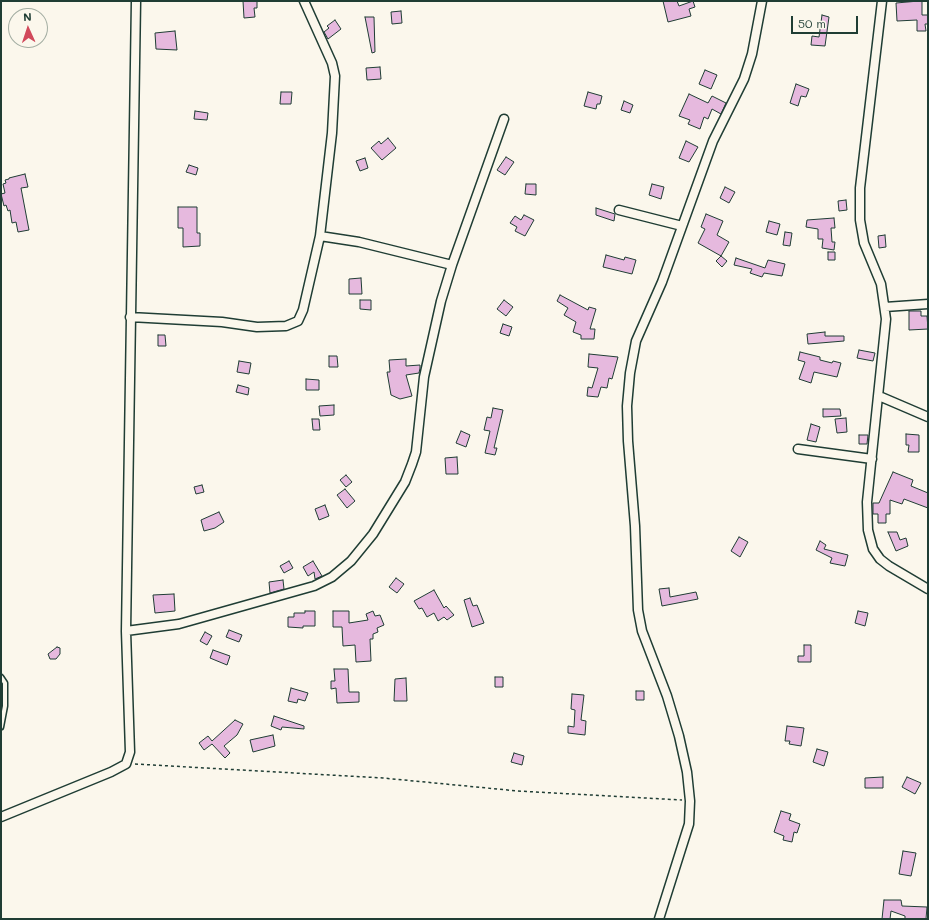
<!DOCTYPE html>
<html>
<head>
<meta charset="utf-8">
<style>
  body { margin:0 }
  #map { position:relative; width:929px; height:920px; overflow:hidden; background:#fbf7ec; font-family:Mali,sans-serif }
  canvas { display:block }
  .frame { position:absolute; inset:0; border:2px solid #1f3d34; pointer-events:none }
  .north { position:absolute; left:8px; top:8px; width:40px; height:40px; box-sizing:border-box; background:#fbf7ec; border:1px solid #a3ada2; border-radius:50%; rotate:357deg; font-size:11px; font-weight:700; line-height:16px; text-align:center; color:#1f3d34 }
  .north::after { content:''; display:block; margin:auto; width:14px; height:18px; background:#d1495b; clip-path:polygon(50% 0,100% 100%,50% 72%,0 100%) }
  .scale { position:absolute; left:791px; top:16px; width:67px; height:18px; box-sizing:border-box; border:2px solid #1f3d34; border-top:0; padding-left:5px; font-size:12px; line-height:14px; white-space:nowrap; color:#1f3d34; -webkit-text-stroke:3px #fbf7ec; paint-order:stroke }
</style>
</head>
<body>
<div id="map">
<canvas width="929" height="920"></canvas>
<div class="frame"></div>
<div class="north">N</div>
<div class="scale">50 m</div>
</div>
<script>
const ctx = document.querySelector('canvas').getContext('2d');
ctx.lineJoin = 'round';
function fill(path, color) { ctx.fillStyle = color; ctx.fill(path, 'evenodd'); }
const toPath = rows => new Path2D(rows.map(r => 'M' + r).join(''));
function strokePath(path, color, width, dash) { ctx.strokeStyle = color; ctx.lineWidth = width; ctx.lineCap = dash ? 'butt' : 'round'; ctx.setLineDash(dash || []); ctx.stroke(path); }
const building = toPath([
  [243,1,257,1,257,8,254,8,255,17,244,18,243,1],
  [663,1,677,1,679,6,693,1,695,7,689,9,691,16,668,22,663,1],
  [919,1,922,1,922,15,928,15,928,24,925,24,926,31,917,31,917,20,897,21,896,3,919,1],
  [401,11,402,23,392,24,391,12,401,11],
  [822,15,829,17,825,46,811,45,812,36,819,37,822,15],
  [365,17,374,17,375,52,372,53,365,17],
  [335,20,341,29,328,39,324,32,329,28,327,26,335,20],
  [175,31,177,50,156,49,155,33,175,31],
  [380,67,381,79,367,80,366,68,380,67],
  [705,70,717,75,711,89,699,84,705,70],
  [796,84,809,89,806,97,801,96,798,106,790,103,796,84],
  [281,92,292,92,291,104,280,104,281,92],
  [588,92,602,96,600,104,597,104,596,109,584,106,588,92],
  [689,94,708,103,712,96,726,103,721,114,712,109,708,119,704,117,700,129,688,124,690,120,679,116,689,94],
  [624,101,633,105,630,113,621,110,624,101],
  [195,111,208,113,207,120,194,119,195,111],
  [388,138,396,148,382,160,371,148,379,141,381,144,388,138],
  [686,141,698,147,689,162,679,158,686,141],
  [506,157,514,162,505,175,497,170,506,157],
  [365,158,368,168,360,171,356,161,365,158],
  [189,165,198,168,196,175,186,172,189,165],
  [25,174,28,187,21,188,29,230,18,232,16,222,12,223,10,210,8,211,6,205,4,206,1,194,5,193,3,184,6,183,5,180,9,179,9,178,25,174],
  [526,184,536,184,536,195,525,194,526,184],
  [652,184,664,187,661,199,649,195,652,184],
  [725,187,735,192,729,203,720,198,725,187],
  [846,200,847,210,839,211,838,201,846,200],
  [178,207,197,207,197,233,200,233,200,246,183,247,183,228,178,228,178,207],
  [596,208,615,214,614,221,596,215,596,208],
  [706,214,723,221,717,235,729,242,721,256,698,243,705,229,701,227,706,214],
  [524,215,534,220,525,236,515,231,517,227,510,223,515,216,521,220,524,215],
  [834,218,835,228,831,228,832,242,835,242,834,250,822,248,823,239,818,239,818,229,806,227,807,220,834,218],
  [769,221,780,224,777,235,766,232,769,221],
  [785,232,792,233,790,246,783,245,785,232],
  [885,235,886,247,879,248,878,236,885,235],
  [828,252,835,252,835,260,828,260,828,252],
  [606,255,624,260,625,257,636,260,632,274,603,267,606,255],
  [721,256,727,261,722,267,716,261,721,256],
  [736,258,765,268,768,260,785,264,782,276,764,273,762,277,750,273,752,269,734,265,736,258],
  [361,278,362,294,349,294,349,279,361,278],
  [560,295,588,310,589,307,596,309,590,329,595,329,594,339,581,339,581,335,573,332,576,322,564,315,568,308,557,301,560,295],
  [360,300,371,300,371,310,360,309,360,300],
  [504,300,513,307,506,316,497,309,504,300],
  [909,311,921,311,921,316,927,316,928,329,909,330,909,311],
  [503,324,512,327,509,336,500,333,503,324],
  [825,332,825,336,844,336,844,341,808,344,807,334,825,332],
  [158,335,165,335,166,346,158,346,158,335],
  [859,350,875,353,873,361,857,358,859,350],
  [800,352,820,357,820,360,832,363,833,361,841,363,837,377,814,372,811,383,799,379,805,362,798,360,800,352],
  [589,354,618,357,612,379,609,378,607,388,601,387,598,397,587,396,588,387,592,388,598,368,588,367,589,354],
  [329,356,337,356,338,367,329,367,329,356],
  [406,359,406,366,420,365,420,368,419,373,406,375,412,396,400,399,391,395,387,372,390,372,389,360,406,359],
  [239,361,251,363,249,374,237,372,239,361],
  [306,379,319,380,319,390,306,390,306,379],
  [238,385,249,388,248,395,236,392,238,385],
  [334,405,334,415,320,416,319,406,334,405],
  [493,408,503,410,494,448,497,448,495,455,485,453,490,431,484,430,487,417,491,418,493,408],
  [823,409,840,409,841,416,823,417,823,409],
  [846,418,847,432,837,433,835,419,846,418],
  [312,419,319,419,320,430,313,430,312,419],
  [811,424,820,427,816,442,807,440,811,424],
  [461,431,470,435,466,447,456,443,461,431],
  [906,434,919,435,919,452,908,452,909,445,906,445,906,434],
  [859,435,868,435,867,444,859,444,859,435],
  [457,457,458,474,446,474,445,458,457,457],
  [893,472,913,480,911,486,928,493,928,508,904,499,902,504,890,500,890,514,886,514,886,523,878,523,878,514,873,514,873,503,879,503,893,472],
  [346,475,352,482,346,487,340,480,346,475],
  [202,485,204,492,196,494,194,487,202,485],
  [345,489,355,501,347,508,337,495,345,489],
  [325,505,329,516,319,520,315,509,325,505],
  [219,512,224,522,215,528,204,531,201,520,219,512],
  [888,532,897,532,900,540,906,538,908,546,896,551,888,532],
  [739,537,748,542,740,557,731,551,739,537],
  [820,541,826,545,824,549,848,555,845,566,830,563,832,558,816,550,820,541],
  [289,561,293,568,284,573,280,566,289,561],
  [313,561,322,576,315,579,314,572,308,576,303,567,313,561],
  [396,578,404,584,397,593,389,587,396,578],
  [283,580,284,589,270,593,269,582,283,580],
  [669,588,670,597,696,592,698,599,662,606,659,589,669,588],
  [434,590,444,608,446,606,454,615,447,620,444,617,438,621,434,613,427,617,422,608,419,609,414,601,434,590],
  [174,594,175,611,155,613,153,595,174,594],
  [470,598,473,606,477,605,484,623,472,627,464,600,470,598],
  [305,611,315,611,315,626,303,626,303,628,288,627,288,617,294,617,294,613,305,613,305,611],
  [333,611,349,611,349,623,368,620,366,614,373,611,375,616,380,615,384,625,377,628,378,632,373,634,373,639,370,639,371,661,356,662,355,645,343,646,342,627,333,627,333,611],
  [858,611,868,613,865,626,855,623,858,611],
  [229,630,242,635,239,642,226,637,229,630],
  [205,632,212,636,207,645,200,641,205,632],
  [804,645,811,645,811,662,798,662,798,656,804,656,804,645],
  [57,647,60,648,60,654,56,659,50,659,48,654,57,647],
  [213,650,230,656,227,665,210,658,213,650],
  [334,669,348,669,349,692,359,692,359,702,337,703,336,688,331,689,331,681,335,681,334,669],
  [495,677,503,677,503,687,495,687,495,677],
  [406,678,407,701,394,701,395,679,406,678],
  [291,688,308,693,305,701,298,699,297,703,288,701,291,688],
  [636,691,644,691,644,700,636,700,636,691],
  [572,694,584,695,581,720,586,721,585,735,568,733,568,726,574,727,575,710,571,709,572,694],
  [274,716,304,726,304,729,282,727,281,730,271,726,274,716],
  [235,720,243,724,237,735,224,746,230,753,225,758,212,744,204,750,199,743,208,736,212,741,235,720],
  [787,726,804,728,801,746,789,744,790,741,785,741,787,726],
  [273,735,275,746,253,752,250,740,273,735],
  [817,749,828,752,824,766,813,762,817,749],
  [514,753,524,756,522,765,511,762,514,753],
  [883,777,883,788,865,788,865,778,883,777],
  [907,777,921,783,915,794,902,787,907,777],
  [781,811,791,814,789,820,800,824,797,833,794,832,792,842,783,840,784,836,774,832,781,811],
  [903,851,916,853,911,876,899,874,903,851],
  [884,900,901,900,902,906,927,907,926,919,905,919,905,916,891,911,890,919,882,919,884,900]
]);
const path = toPath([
  [135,764,383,778,518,791,682,800]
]);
const lane = toPath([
  [1,677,5,683,5,706,1,727]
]);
const street = toPath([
  [882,1,860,188,860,220,864,243,881,284,886,319,867,502,868,530,873,549,880,559,889,566,928,589],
  [619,210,682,226],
  [320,236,359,242,452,265],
  [885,307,928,304],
  [130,317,222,322,257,327,286,326,298,321,303,310,320,236,332,133,335,76,332,63,304,1],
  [879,396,928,417],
  [798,449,872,459],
  [126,631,179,624,314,586,332,577,351,561,373,534,405,482,412,464,416,452,424,377,441,301,452,265,504,119],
  [1,817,111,772,126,764,130,752,126,631,136,1],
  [659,919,689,824,690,801,687,772,679,736,667,696,642,631,638,610,635,526,628,441,627,406,630,373,636,341,662,282,713,141,744,79,752,54,762,1]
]);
fill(building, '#e6b9de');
strokePath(building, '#1f3d34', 1);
strokePath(lane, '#1f3d34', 7);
strokePath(street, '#1f3d34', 11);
strokePath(path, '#1f3d34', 1.5, [3, 3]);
strokePath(lane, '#fbf7ec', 4);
strokePath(street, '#fbf7ec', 8);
</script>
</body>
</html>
